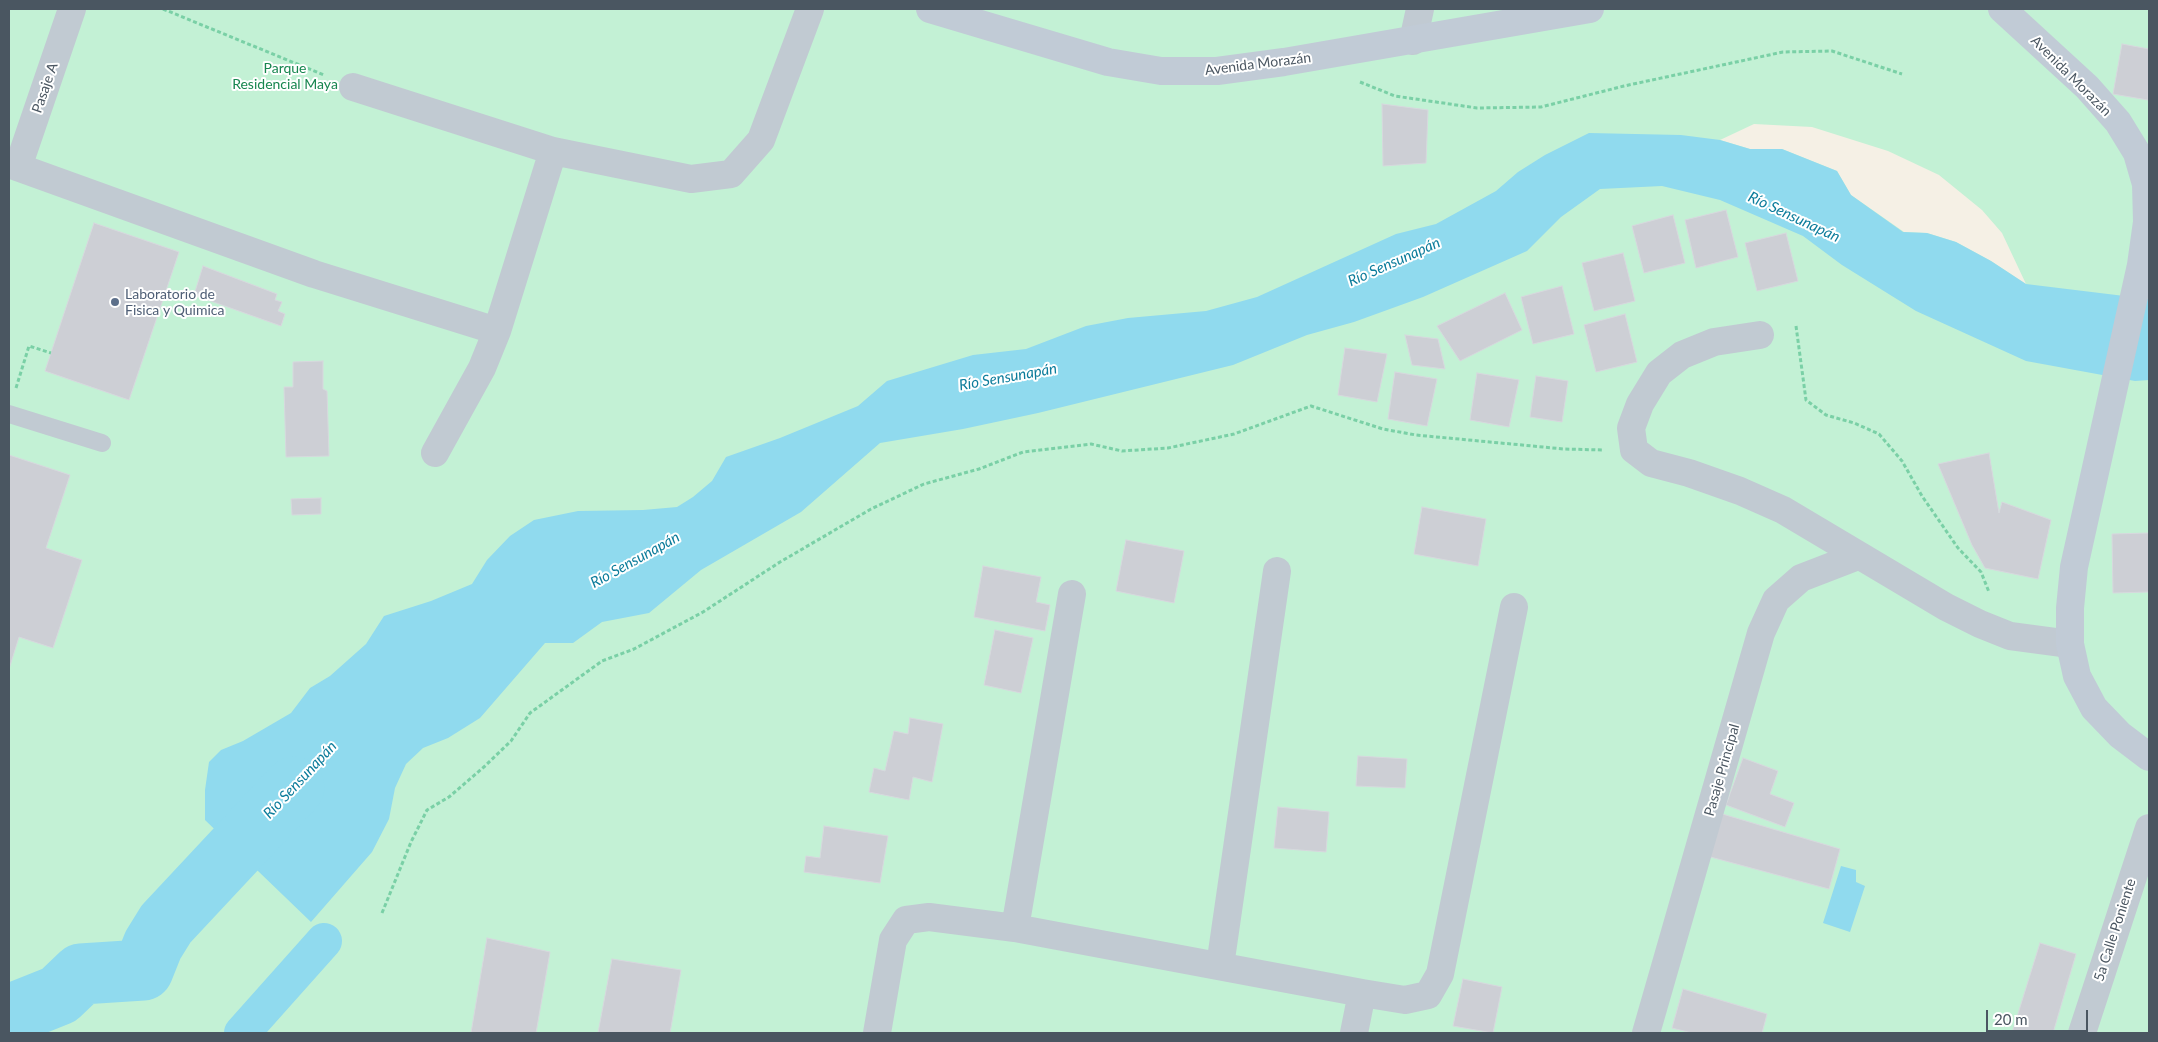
<!DOCTYPE html>
<html>
<head>
<meta charset="utf-8">
<style>
  body { margin:0 }
  #map { position:relative; width:2158px; height:1042px; overflow:hidden; background:#f5f3f3; font-family:Lato,sans-serif }
  canvas { display:block }
  .frame { position:absolute; inset:0; border:10px solid #4a5661; pointer-events:none }
  .scale { position:absolute; left:1986px; top:1010px; width:102px; height:22px; box-sizing:border-box; border:2px solid #4a5661; border-top:0; padding-left:6px; font-size:15px; line-height:18px; white-space:nowrap; color:#4a5661; -webkit-text-stroke:4px #fff; paint-order:stroke }
</style>
</head>
<body>
<div id="map">
<canvas width="2158" height="1042"></canvas>
<div class="frame"></div>
<div class="scale">20 m</div>
</div>
<script>
const ctx = document.querySelector('canvas').getContext('2d');
ctx.lineJoin = 'round';
function fill(path, color) { ctx.fillStyle = color; ctx.fill(path, 'evenodd'); }
const toPath = rows => new Path2D(rows.map(r => 'M' + r).join(''));
function strokePath(path, color, width, dash) { ctx.strokeStyle = color; ctx.lineWidth = width; ctx.lineCap = dash ? 'butt' : 'round'; ctx.setLineDash(dash || []); ctx.stroke(path); }
function drawText(font, color, halo, rows, align = 'center') {
  ctx.font = font + ' Lato,sans-serif'; ctx.lineWidth = 4; ctx.setLineDash([]); ctx.textBaseline = 'middle'; ctx.strokeStyle = halo; ctx.fillStyle = color; for (const [text, x, y, turn = 0] of rows) {
    ctx.save(); ctx.translate(x, y); ctx.rotate((+turn || 0) * Math.PI / 180); ctx.textAlign = isNaN(turn) ? turn : align; if (halo) ctx.strokeText(text, 0, 0); ctx.fillText(text, 0, 0); ctx.restore();
  }
}
const green = toPath([
  [9,9,2149,9,2149,1033,9,1033]
]);
const sand = toPath([
  [1754,124,1812,127,1888,151,1939,175,1982,210,2002,233,2026,284,1991,261,1956,242,1927,233,1904,232,1851,195,1837,171,1782,149,1750,149,1720,140]
]);
const water = toPath([
  [1589,133,1681,135,1720,140,1750,149,1782,149,1837,171,1851,195,1903,232,1927,233,1956,242,1991,261,2026,284,2149,299,2149,380,2135,381,2026,361,1916,311,1842,265,1803,236,1720,200,1662,186,1600,189,1561,217,1527,251,1423,297,1354,322,1307,335,1233,365,1038,413,963,429,880,443,801,512,701,570,649,613,602,622,573,643,545,643,480,718,448,738,423,748,406,764,395,788,389,819,372,852,311,922,205,820,205,790,209,762,221,750,243,741,291,713,310,688,330,676,366,644,384,616,431,601,472,584,487,560,510,536,534,520,578,511,643,510,677,507,693,497,712,481,726,457,780,438,858,406,887,381,973,355,1026,349,1086,326,1128,318,1206,311,1257,297,1396,234,1436,224,1496,191,1518,172,1545,155],
  [1841,866,1856,870,1856,882,1865,886,1850,932,1823,923]
]);
const canal = toPath([
  [242,1033,324,941]
]);
const river = toPath([
  [9,1015,59,995,81,974,143,970,153,945,166,924,294,787]
]);
const building = toPath([
  [2122,44,2149,49,2148,100,2113,94,2122,44],
  [1382,104,1428,110,1426,163,1383,166,1382,104],
  [1726,210,1738,257,1696,268,1685,220,1726,210],
  [1673,215,1685,263,1644,273,1632,226,1673,215],
  [94,223,179,252,129,400,45,371,94,223],
  [1786,233,1798,281,1757,291,1745,243,1786,233],
  [1623,253,1635,301,1594,311,1582,263,1623,253],
  [203,266,277,294,275,300,282,302,278,311,285,314,281,326,194,295,203,266],
  [1562,286,1574,334,1533,344,1521,297,1562,286],
  [1505,293,1522,330,1460,361,1437,326,1505,293],
  [1625,314,1637,362,1596,372,1584,325,1625,314],
  [1405,335,1438,339,1445,369,1412,365,1405,335],
  [1345,348,1387,354,1377,402,1338,395,1345,348],
  [323,361,323,389,327,391,329,456,286,457,284,387,293,387,293,362,323,361],
  [1395,372,1437,379,1427,426,1388,419,1395,372],
  [1477,373,1519,380,1509,427,1470,420,1477,373],
  [1536,376,1568,381,1562,422,1530,417,1536,376],
  [1989,453,1999,513,2002,502,2051,520,2038,579,1985,568,1972,545,1938,464,1989,453],
  [9,455,70,475,46,548,82,560,53,648,19,637,9,669,9,455],
  [321,498,321,514,292,515,291,499,321,498],
  [1422,507,1486,519,1478,566,1414,554,1422,507],
  [2149,533,2149,592,2113,593,2112,534,2149,533],
  [1126,540,1184,551,1174,603,1116,591,1126,540],
  [983,566,1041,577,1036,602,1050,605,1045,631,974,617,983,566],
  [995,630,1033,638,1021,693,984,685,995,630],
  [910,718,943,724,932,782,913,777,909,800,869,792,874,768,885,771,894,731,908,734,910,718],
  [1358,756,1407,759,1405,788,1356,786,1358,756],
  [1743,758,1778,771,1770,794,1794,803,1785,827,1726,805,1743,758],
  [1278,807,1329,812,1326,852,1274,848,1278,807],
  [1719,813,1840,849,1829,889,1707,856,1719,813],
  [824,826,888,836,880,883,804,872,806,856,820,858,824,826],
  [487,938,550,952,536,1033,471,1033,487,938],
  [2040,943,2076,954,2053,1033,2012,1033,2040,943],
  [612,959,681,970,670,1033,598,1033,612,959],
  [1463,979,1502,987,1493,1033,1453,1026,1463,979],
  [1683,989,1767,1014,1762,1033,1692,1033,1672,1028,1683,989]
]);
const path = toPath([
  [163,9,324,75],
  [1360,82,1395,96,1477,108,1541,107,1624,86,1783,52,1832,51,1902,74],
  [1796,326,1806,400,1826,415,1854,423,1879,434,1902,461,1922,496,1958,548,1981,572,1989,592],
  [16,388,29,346,51,353],
  [382,913,411,842,427,810,449,797,485,766,511,741,530,713,602,661,634,649,703,612,780,562,871,509,924,484,979,469,1023,452,1091,444,1122,451,1168,448,1234,434,1311,406,1383,429,1416,435,1564,449,1603,450]
]);
const lane = toPath([
  [9,414,102,443]
]);
const street = toPath([
  [1413,41,1420,9],
  [353,87,553,151,691,179,731,174,761,140,810,9],
  [9,164,314,274,497,331],
  [18,167,72,9],
  [1760,335,1714,342,1682,355,1659,373,1640,404,1631,428,1634,450,1651,463,1689,473,1740,491,1783,510,1946,607,1980,624,2010,636,2070,644],
  [435,453,482,368,497,331,553,151],
  [1015,928,1072,594],
  [1220,966,1277,571],
  [877,1033,893,940,906,920,929,917,1015,928,1362,993,1405,1000,1428,995,1440,974,1514,607],
  [1354,1033,1362,993],
  [1646,1033,1761,633,1776,600,1801,578,1858,556],
  [2082,1033,2149,828]
]);
const secondary = toPath([
  [930,9,1108,62,1161,71,1217,71,1284,62,1590,9],
  [2002,9,2087,87,2118,122,2137,153,2146,184,2147,222,2141,265,2074,567,2070,608,2070,644,2077,676,2094,708,2120,735,2149,757]
]);
const markers = [
  [115,302,5,"#5c6f8a"]
];
const streetNames = [
  ["Avenida Morazán",1258,64,-7],
  ["Avenida Morazán",2071,76,45],
  ["Pasaje A",45,88,-71],
  ["Pasaje Principal",1722,770,-74],
  ["5a Calle Poniente",2115,930,-72]
];
const parkNames = [
  ["Parque",285,68],
  ["Residencial Maya",285,84]
];
const serviceNames = [
  ["Laboratorio de",125,294],
  ["Fisica y Quimica",125,310]
];
const waterNames = [
  ["Río Sensunapán",1794,217,25],
  ["Río Sensunapán",1394,262,-24],
  ["Río Sensunapán",1008,377,-10],
  ["Río Sensunapán",635,560,-29],
  ["Río Sensunapán",300,780,-47]
];
fill(green, '#c3f1d5');
fill(sand, '#f5f0e5');
fill(water, '#90daee');
strokePath(canal, '#90daee', 36);
strokePath(river, '#90daee', 61);
fill(building, '#cdcfd5');
strokePath(building, '#d7d9de', 1);
strokePath(path, '#7ad0a6', 3, [4, 2.5]);
strokePath(lane, '#c1cad2', 18);
strokePath(street, '#c1cad2', 28);
strokePath(secondary, '#c1cbd6', 28);
for (const [x, y, r, color] of markers) { const dot = new Path2D(); dot.arc(x, y, r, 0, 2 * Math.PI); ctx.fillStyle = color; ctx.fill(dot); strokePath(dot, '#fff', 2); }
drawText('14px', '#4a5661', '#fff', streetNames);
drawText('14px', '#17864f', '#fff', parkNames);
drawText('14px', '#4e5e75', '#fff', serviceNames, 'left');
drawText('italic 15px', '#0c7c9b', '#fff', waterNames);
</script>
</body>
</html>
